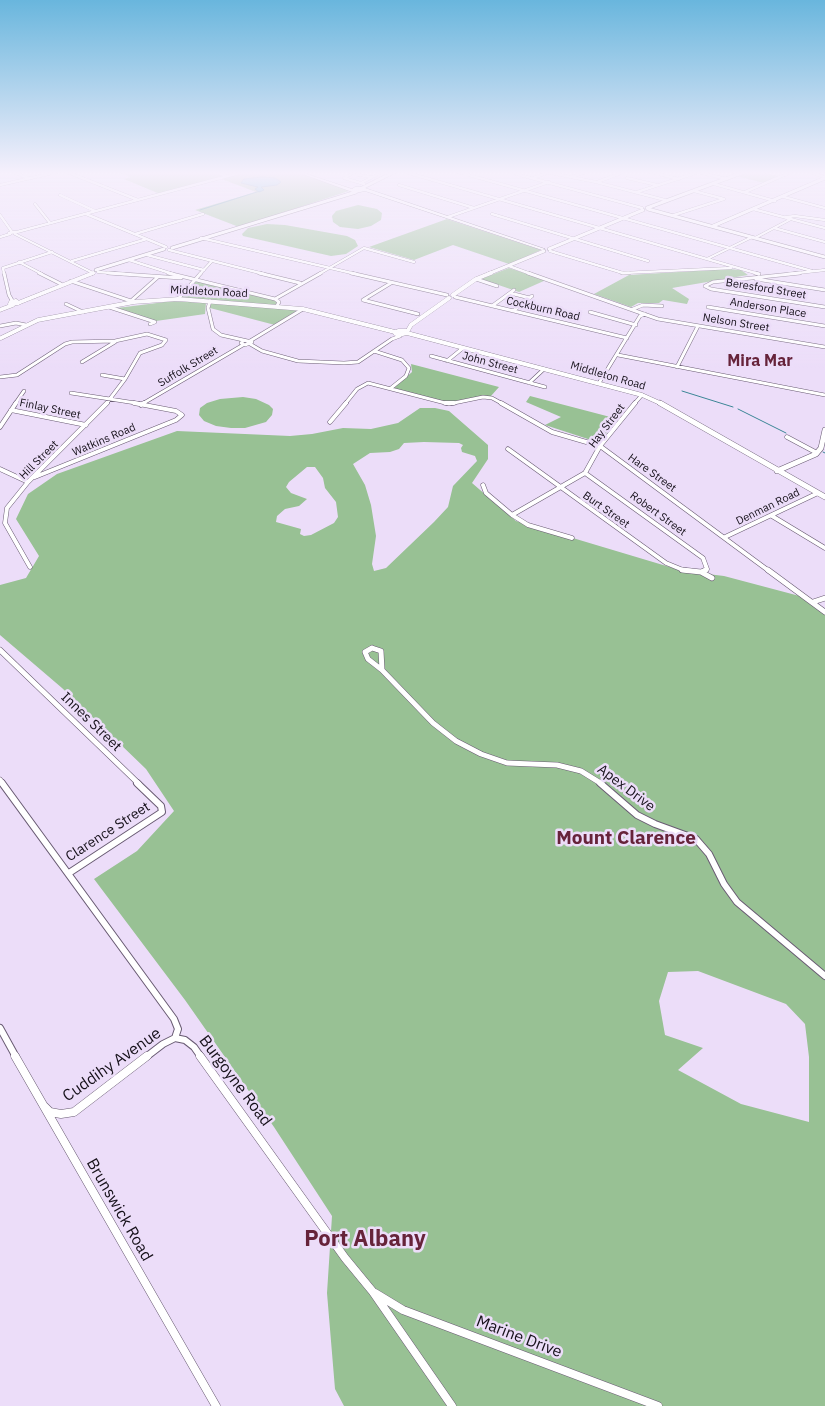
<!DOCTYPE html>
<html>
<head>
<meta charset="utf-8">
<style>
  body { margin:0 }
  canvas { display:block; background:#ecddf9 }
</style>
</head>
<body>
<canvas width="825" height="1406"></canvas>
<script>
const ctx = document.querySelector('canvas').getContext('2d');
ctx.lineJoin = 'round';
function fill(path, color) { ctx.fillStyle = color; ctx.fill(path, 'evenodd'); }
const toPath = rows => new Path2D(rows.map(r => 'M' + r).join(''));
function strokePath(path, color, width, dash) { ctx.strokeStyle = color; ctx.lineWidth = width; ctx.lineCap = dash ? 'butt' : 'round'; ctx.setLineDash(dash || []); ctx.stroke(path); }
function drawText(font, color, halo, rows, align = 'center') {
  ctx.font = font + ' "IBM Plex Sans",sans-serif'; ctx.lineWidth = 5; ctx.setLineDash([]); ctx.textBaseline = 'middle'; ctx.strokeStyle = halo; ctx.fillStyle = color; for (const [text, x, y, turn = 0] of rows) {
    ctx.save(); ctx.translate(x, y); ctx.rotate((+turn || 0) * Math.PI / 180); ctx.textAlign = isNaN(turn) ? turn : align; if (halo) ctx.strokeText(text, 0, 0); ctx.fillText(text, 0, 0); ctx.restore();
  }
}
const green = toPath([
  [117,172,240,172,160,194,124,179,131,177],
  [246,172,298,172,352,190,239,227,195,210,256,192,219,178],
  [748,172,758,172,779,176,764,183,736,176],
  [358,205,377,209,382,213,381,220,371,226,358,229,340,227,333,222,332,216,336,211],
  [447,219,541,250,509,264,453,245,414,260,369,247],
  [267,224,285,225,347,236,355,240,358,246,346,254,331,256,243,236,242,234,248,228],
  [509,268,546,280,519,292,481,279],
  [728,269,741,270,748,275,672,288,689,299,687,304,663,300,659,303,638,303,631,307,594,294,629,275],
  [195,281,272,299,277,302,275,306,298,310,275,325,210,308,210,304,180,298],
  [173,301,206,303,205,314,156,321,117,308],
  [411,364,499,387,491,396,453,402,439,401,394,388,412,372],
  [530,396,618,419,600,441,594,441,545,425,561,417,526,402],
  [243,397,256,399,269,405,273,409,272,415,266,422,245,428,231,428,216,426,204,421,199,415,200,408,207,403,220,399],
  [420,408,435,408,449,411,488,445,488,459,472,483,516,521,683,571,724,576,807,598,825,612,825,1406,344,1406,335,1389,327,1293,332,1216,274,1127,185,1000,94,879,137,851,174,811,146,769,62,688,0,635,0,585,26,578,39,556,16,519,28,494,57,474,177,431,290,436,312,434,343,428,371,429,398,423],
  [424,442,459,443,463,445,461,448,462,452,475,456,477,461,453,486,448,507,434,522,386,568,374,571,372,564,376,536,371,505,365,485,353,464,370,453,390,452,399,449,404,443],
  [307,467,315,467,323,478,325,488,336,502,338,517,334,523,311,535,304,536,300,534,301,529,276,522,277,516,285,509,299,506,307,499,291,493,286,487,289,482],
  [698,971,786,1004,805,1024,809,1057,809,1122,741,1104,678,1070,703,1048,665,1035,659,1001,668,972]
]);
const water = toPath([
  [262,177,275,178,281,182,277,185,261,187,264,190,259,192,255,189,258,187,241,183,244,179,262,177]
]);
const stream = toPath([
  [200,210,260,191],
  [682,391,733,407],
  [738,409,786,433],
  [823,452,825,453]
]);
const minorFar5 = toPath([
  [13,172,28,178],
  [67,172,138,200],
  [215,172,227,176],
  [355,172,344,178,364,184],
  [405,172,759,274],
  [458,172,812,271],
  [509,172,642,208],
  [546,172,596,182,665,200],
  [650,172,679,179],
  [697,172,727,179],
  [809,172,825,177],
  [359,175,372,177],
  [570,177,587,172],
  [533,178,550,172],
  [627,178,657,185],
  [597,182,624,172],
  [361,183,382,172],
  [714,184,775,201],
  [0,185,57,172],
  [399,185,474,208],
  [637,192,699,172],
  [745,192,791,172],
  [60,195,95,211],
  [784,197,825,208],
  [35,204,50,223],
  [753,209,825,228],
  [86,214,166,247],
  [492,214,648,261],
  [0,215,12,232],
  [674,215,724,199,694,191],
  [448,217,549,182],
  [786,217,795,216,825,220],
  [774,228,825,242],
  [12,232,17,232,9,233,12,232],
  [17,232,243,172],
  [15,234,91,272],
  [135,234,203,214],
  [0,237,10,234],
  [201,238,356,274],
  [755,238,791,219],
  [169,250,264,274],
  [550,251,623,273,731,268],
  [147,255,204,270],
  [707,259,752,237],
  [129,260,173,274],
  [72,261,147,239],
  [19,262,42,274],
  [509,266,531,274],
  [98,272,125,274],
  [4,274,3,268,52,252],
  [200,274,211,262],
  [319,274,364,248,414,262],
  [788,274,825,270]
]);
const minorFar4 = toPath([
  [4,273,9,295,13,302],
  [39,273,61,284],
  [108,273,181,278],
  [168,273,275,299,279,302,277,306],
  [259,273,300,283],
  [351,273,447,295],
  [528,273,658,319,825,347],
  [622,273,629,273],
  [755,273,759,274],
  [476,279,497,286],
  [756,279,825,290],
  [71,281,134,302],
  [391,283,363,300,418,314],
  [705,286,711,289,825,307],
  [705,286,713,282,800,273],
  [510,293,530,298],
  [455,297,627,338],
  [178,299,201,273],
  [275,299,321,273],
  [132,300,158,277],
  [210,301,208,308,213,329,221,335,252,342,245,345,241,343,243,341],
  [66,304,83,312],
  [492,306,514,290],
  [109,307,155,322,150,324],
  [708,307,825,326],
  [633,309,643,305,662,306],
  [513,311,532,296],
  [590,312,636,325],
  [0,326,16,323,26,325],
  [250,341,303,309],
  [250,344,262,351,298,361,344,363,358,362,392,339,400,336],
  [374,351,402,360,409,368,406,376,391,388],
  [618,355,825,395],
  [431,356,545,387],
  [447,361,463,348],
  [82,362,115,342],
  [677,367,698,326],
  [102,375,125,379],
  [0,377,17,375,65,344,72,342,115,341,147,334,166,340,162,345,140,353,125,379,106,404],
  [529,383,544,369],
  [599,383,640,316,645,314],
  [71,393,142,404],
  [15,404,24,391],
  [142,404,243,345],
  [345,404,357,389,368,383,449,404,483,397,492,398,503,404],
  [634,404,642,395]
]);
const minorFar3 = toPath([
  [445,403,454,403],
  [501,403,552,432,600,446,769,571],
  [141,405,144,403],
  [11,410,86,425],
  [330,422,346,403],
  [0,427,16,403],
  [787,437,817,453],
  [508,449,666,563,683,570,692,571],
  [0,469,28,482],
  [585,473,703,558,707,569,703,571],
  [35,477,176,420,182,415,176,411,134,403],
  [483,485,486,493,512,515,528,525,572,538],
  [512,515,585,473,600,446,635,403],
  [772,516,825,548],
  [725,537,818,493],
  [30,567,5,523,7,508,28,482,107,403]
]);
const minorFar2 = toPath([
  [682,570,701,572,712,578],
  [768,570,825,612],
  [701,572,706,570],
  [813,602,825,598],
  [372,648,381,651,382,670,368,659,365,652,372,648],
  [0,650,139,784],
  [382,670,433,723,456,741,481,754,507,763,557,765,581,771,602,784],
  [0,780,3,784]
]);
const minorFar1 = toPath([
  [2,783,174,1019,178,1029,175,1038],
  [600,783,637,815,655,824,696,839,709,854,724,884,737,902,825,976],
  [69,873,162,812,161,806,137,783],
  [0,1028,16,1057],
  [175,1038,185,1040,194,1047,201,1057],
  [146,1057,163,1044,175,1038]
]);
const minor = toPath([
  [15,1056,216,1406],
  [200,1056,345,1258,373,1292,452,1406],
  [44,1106,50,1112,61,1114,74,1112,147,1056],
  [375,1293,403,1310,658,1406]
]);
const tertiaryFar1 = toPath([
  [647,208,744,172],
  [713,226,825,178]
]);
const tertiary = toPath([
  [777,471,816,454,821,448,825,430]
]);
const secondaryFar2 = toPath([
  [362,188,394,172],
  [648,209,825,257],
  [172,248,356,192],
  [549,249,643,210],
  [96,270,164,249],
  [91,274,93,273],
  [488,274,544,251]
]);
const secondaryFar1 = toPath([
  [453,295,476,279,491,273],
  [16,301,18,303,10,304,11,302,16,301],
  [18,303,93,273],
  [0,310,13,305],
  [398,331,406,331,407,333,398,335,395,333,398,331],
  [407,332,411,325,449,298],
  [407,333,642,395,662,404],
  [1,338,38,320,134,302,178,299,303,309,395,332]
]);
const secondary = toPath([
  [660,403,825,497]
]);
const primary = toPath([
  [297,172,301,172,352,189,355,187,362,187,545,249,542,250,365,191,355,193,297,172]
]);
const farStreetnames = [
  ["Beresford Street",766,289,9],
  ["Middleton Road",209,292,3],
  ["Anderson Place",768,308,9],
  ["Cockburn Road",543,309,13],
  ["Nelson Street",736,323,9],
  ["John Street",490,363,15],
  ["Suffolk Street",188,367,-31],
  ["Middleton Road",608,376,16],
  ["Finlay Street",50,409,12],
  ["Hay Street",607,426,-53],
  ["Watkins Road",104,440,-23],
  ["Hill Street",39,460,-45],
  ["Hare Street",652,473,36],
  ["Denman Road",768,507,-26],
  ["Burt Street",606,510,35],
  ["Robert Street",658,514,36]
];
const streetNames = [
  ["Innes Street",91,722,44],
  ["Apex Drive",626,788,37],
  ["Clarence Street",108,832,-33]
];
const farDistrictnames = [
  ["Mira Mar",760,361]
];
const nearStreetnames = [
  ["Cuddihy Avenue",112,1065,-35],
  ["Burgoyne Road",235,1081,53],
  ["Brunswick Road",119,1210,60],
  ["Marine Drive",519,1337,21]
];
const districtNames = [
  ["Mount Clarence",626,839]
];
const nearDistrictnames = [
  ["Port Albany",365,1240]
];
fill(green, '#98c194');
fill(water, '#4cb8cc');
strokePath(water, '#3c8696', 1);
strokePath(stream, '#3c8696', 1);
strokePath(minorFar5, '#695b73', 3);
strokePath(minorFar4, '#695b73', 4);
strokePath(minorFar3, '#695b73', 5);
strokePath(minorFar2, '#695b73', 6);
strokePath(minorFar1, '#695b73', 8);
strokePath(minor, '#695b73', 9);
strokePath(tertiaryFar1, '#695b73', 4);
strokePath(tertiary, '#695b73', 6);
strokePath(secondaryFar2, '#695b73', 4);
strokePath(secondaryFar1, '#695b73', 4.5);
strokePath(secondary, '#695b73', 6);
strokePath(primary, '#695b73', 1);
strokePath(minorFar5, '#fff', 2.5);
strokePath(minorFar4, '#fff', 3);
strokePath(minorFar3, '#fff', 4);
strokePath(minorFar2, '#fff', 5);
strokePath(minorFar1, '#fff', 6);
strokePath(minor, '#fff', 8);
strokePath(tertiaryFar1, '#fff', 3);
strokePath(tertiary, '#fff', 5);
strokePath(secondaryFar2, '#fff', 3);
strokePath(secondaryFar1, '#fff', 4);
strokePath(secondary, '#fff', 5);
fill(primary, '#fff');
const sky = ctx.createLinearGradient(0, 0, 0, 368);
sky.addColorStop(0, '#69b6dd');
sky.addColorStop(0.47, '#f6f0fc');
sky.addColorStop(1, '#f6f0fc00');
ctx.fillStyle = sky;
ctx.fillRect(0, 0, 825, 368);
drawText('11px', '#151019', '#ecddf9', farStreetnames);
drawText('14px', '#151019', '#ecddf9', streetNames);
drawText('bold 16px', '#66233a', '#ecddf9', farDistrictnames);
drawText('16px', '#151019', '#ecddf9', nearStreetnames);
drawText('bold 19px', '#66233a', '#ecddf9', districtNames);
drawText('bold 22px', '#66233a', '#ecddf9', nearDistrictnames);
</script>
</body>
</html>
